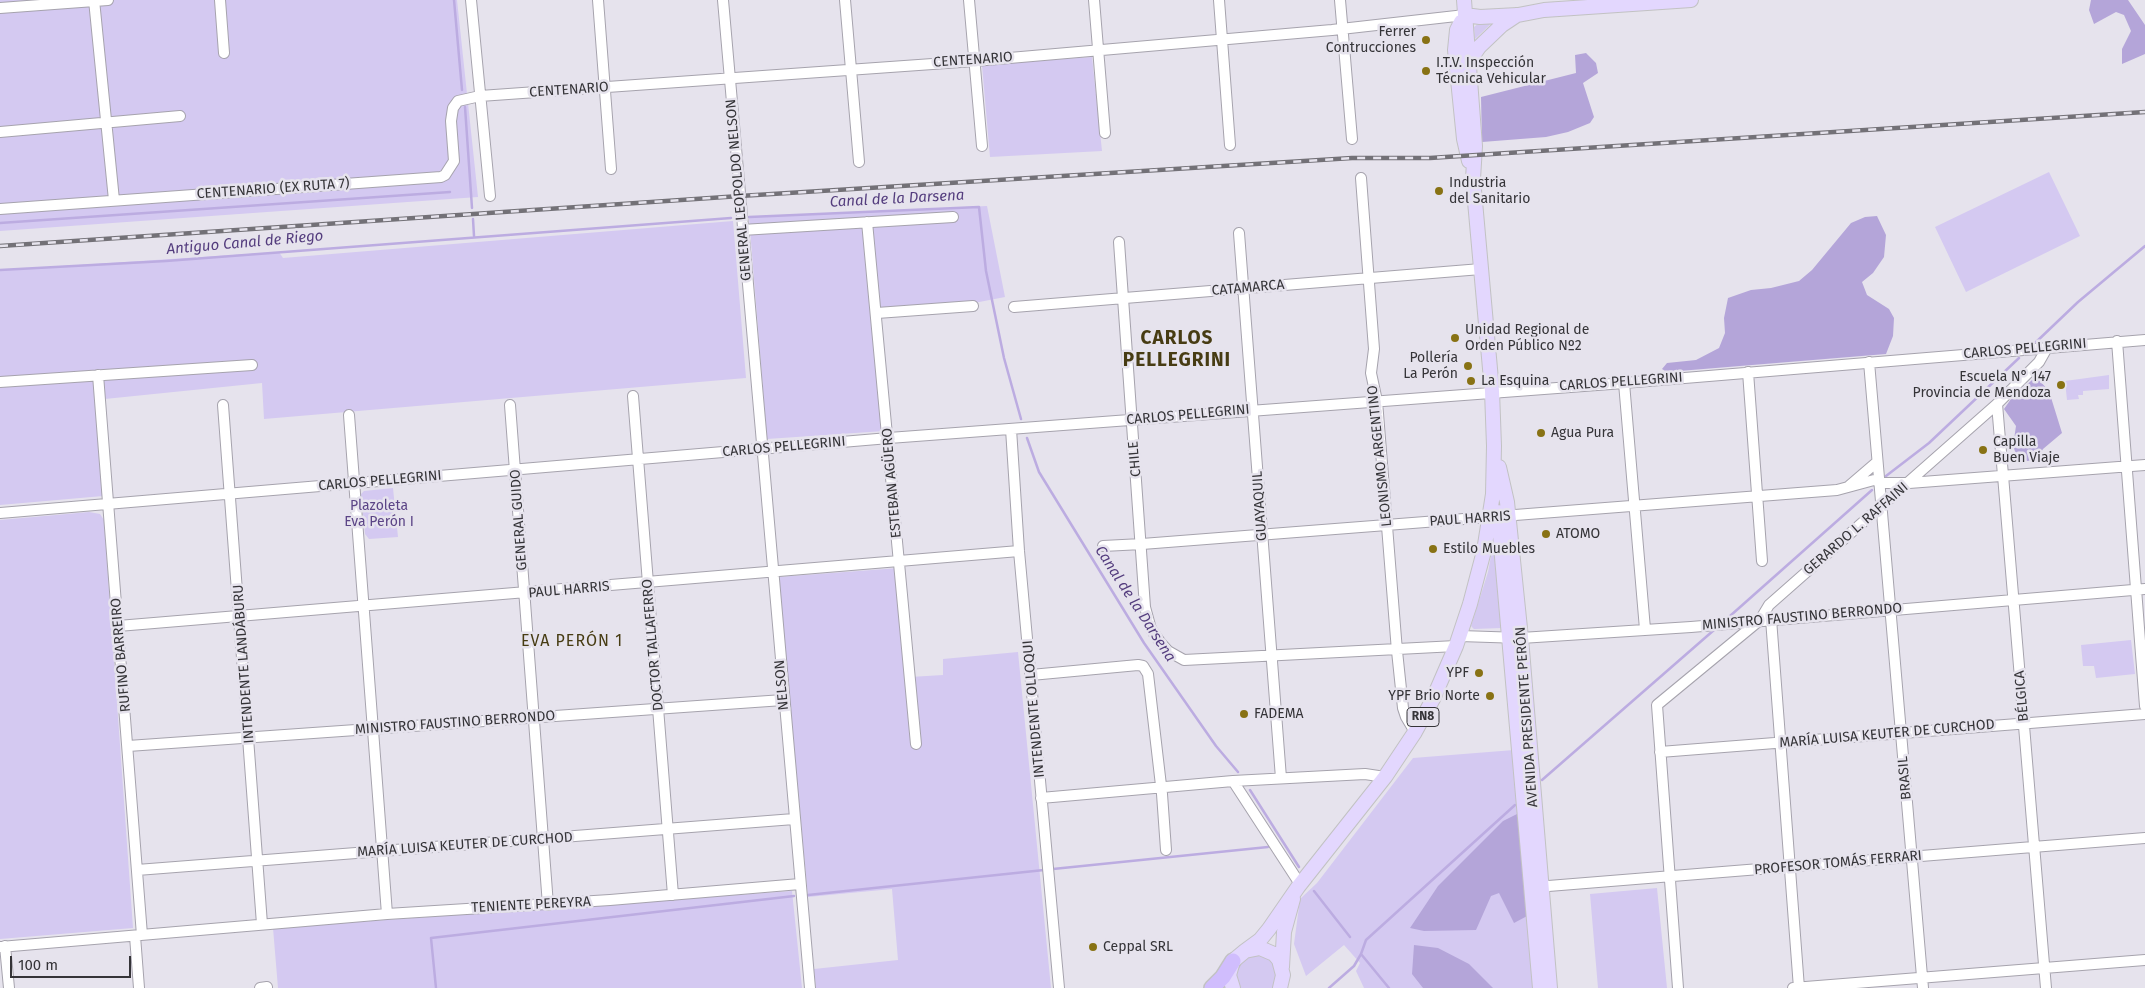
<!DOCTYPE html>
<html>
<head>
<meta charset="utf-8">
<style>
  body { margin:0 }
  #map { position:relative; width:2145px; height:988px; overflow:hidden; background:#e6e3ed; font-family:"Fira Sans",sans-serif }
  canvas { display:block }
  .scale { position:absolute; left:10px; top:956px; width:121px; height:22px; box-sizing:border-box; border:2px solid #353438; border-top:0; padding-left:6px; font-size:15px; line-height:18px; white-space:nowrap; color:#353438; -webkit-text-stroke:4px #e6e3ed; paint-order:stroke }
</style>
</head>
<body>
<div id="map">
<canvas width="2145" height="988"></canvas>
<div class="scale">100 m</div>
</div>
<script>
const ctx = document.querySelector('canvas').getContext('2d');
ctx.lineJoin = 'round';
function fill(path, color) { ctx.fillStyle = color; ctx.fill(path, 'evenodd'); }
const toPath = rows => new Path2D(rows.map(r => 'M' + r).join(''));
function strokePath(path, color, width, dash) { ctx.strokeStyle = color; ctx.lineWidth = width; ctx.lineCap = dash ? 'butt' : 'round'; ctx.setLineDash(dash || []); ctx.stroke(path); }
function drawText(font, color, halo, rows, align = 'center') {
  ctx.font = font + ' "Fira Sans",sans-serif'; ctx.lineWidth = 5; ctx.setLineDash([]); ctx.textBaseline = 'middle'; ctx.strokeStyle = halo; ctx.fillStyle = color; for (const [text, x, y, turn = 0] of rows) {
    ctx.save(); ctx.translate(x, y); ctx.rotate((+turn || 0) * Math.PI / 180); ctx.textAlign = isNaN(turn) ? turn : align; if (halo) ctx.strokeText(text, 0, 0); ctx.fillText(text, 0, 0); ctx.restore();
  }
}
const green = toPath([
  [0,0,457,0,478,197,0,231],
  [1480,22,1493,22,1475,39,1474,27],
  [1092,57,1102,151,990,157,982,65],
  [2049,172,2080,236,1966,292,1935,227],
  [987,206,1005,297,974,303,871,309,884,431,767,439,749,217],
  [733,221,746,378,264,419,262,383,95,400,103,496,0,505,0,270,279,252,283,258],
  [2109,375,2109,389,2083,391,2083,395,2078,395,2079,399,2067,400,2065,381],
  [393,488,398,537,369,539,365,534,361,494,364,491],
  [89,512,100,514,104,520,133,928,0,939,0,520],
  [1494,540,1502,628,1474,629,1471,626,1488,572],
  [899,568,910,677,943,675,943,659,1018,652,1051,988,816,988,814,969,898,960,892,889,808,897,778,577],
  [2131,640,2135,674,2096,678,2094,666,2083,666,2081,645],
  [1514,750,1535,988,1364,988,1356,971,1360,963,1344,945,1306,976,1294,944,1300,899,1317,883,1413,758],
  [1657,888,1667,988,1598,988,1590,894],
  [792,891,802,988,278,988,273,928],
  [1257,953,1271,958,1279,970,1276,988,1239,988,1237,984,1235,970,1243,958]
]);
const forest = toPath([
  [2091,0,2128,0,2145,25,2145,54,2122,64,2122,49,2131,31,2124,15,2116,12,2094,24,2089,10],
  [1586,53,1596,63,1598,73,1583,83,1594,117,1590,123,1568,132,1546,137,1482,142,1481,97,1576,73,1575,55],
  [1877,216,1886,235,1884,257,1873,273,1862,282,1867,295,1889,309,1894,318,1893,336,1886,354,1667,372,1662,369,1667,363,1696,360,1719,348,1725,333,1724,318,1728,298,1751,290,1771,288,1799,281,1812,270,1851,223,1865,217],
  [2032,380,2039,380,2049,391,2062,433,2043,449,2037,460,2027,461,2016,454,2013,446,2016,426,2004,409,2011,399],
  [1517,814,1521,826,1529,915,1514,923,1499,893,1491,896,1476,930,1424,931,1410,928,1438,886,1503,821],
  [1414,945,1438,948,1469,964,1493,988,1423,988,1412,974]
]);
const stream = toPath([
  [454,0,462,90],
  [465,107,472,208],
  [749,217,979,207,986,271,1004,358,1021,419],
  [473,219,474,236],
  [0,223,450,192],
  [0,270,166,261,731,218],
  [2034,344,2078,302,2145,246],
  [1027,438,1039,472,1144,643,1216,746,1238,772],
  [1886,476,1929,443,2019,358],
  [1730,616,1872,490],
  [1542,780,1714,630],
  [1250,790,1299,867],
  [1053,869,1268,847],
  [1314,891,1350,937],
  [808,895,1044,870],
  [1361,954,1389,988],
  [436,988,431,938,794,896],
  [1329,988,1354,966,1361,954,1366,940,1515,805]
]);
const minor = toPath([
  [94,0,114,200],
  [220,0,224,53],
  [471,0,490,196],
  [598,0,611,169],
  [723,0,810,988],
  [845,0,859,162],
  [969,0,982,146],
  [1094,0,1105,133],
  [1219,0,1230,145],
  [1340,0,1352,139],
  [0,8,108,0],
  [0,132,180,116],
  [1361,178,1374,349,1371,373,1377,401,1397,651,1403,708,1406,717,1415,732],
  [0,209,441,177,445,175,454,161,451,121,453,108,458,101,480,96,975,61,1332,30,1465,15],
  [867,222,916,744],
  [742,230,953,217],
  [1239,233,1281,778],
  [1119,242,1145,607,1151,629,1160,642,1168,651,1184,660,1456,646],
  [1014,307,1481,269],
  [877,313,973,306],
  [2117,341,2145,706],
  [1869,362,1923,988],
  [1748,372,1762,561],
  [98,375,142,935],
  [0,382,252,365],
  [1624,383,1645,629],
  [633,396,673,895],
  [1997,404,2046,988],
  [223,405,262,924],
  [510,405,548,905],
  [349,415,387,914],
  [1011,429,1019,551,1059,988],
  [1849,486,1877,462],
  [0,513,889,438,1624,383,2145,340],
  [1103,546,1142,544,1837,490,1874,480,1883,483,1909,483,2145,465],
  [1771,619,1799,988],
  [118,626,1019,551],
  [1460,636,1521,638,1691,627,2145,589],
  [1031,675,1138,665,1143,666,1148,674,1162,794,1166,850],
  [128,746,783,700],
  [1660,752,2145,714],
  [1233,781,1300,884],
  [1041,798,1233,781,1365,774,1385,777],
  [137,870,794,819],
  [1536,887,2145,838],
  [135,936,139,988],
  [5,946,9,988],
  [0,947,387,914,610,900,800,884],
  [260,988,267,987],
  [1678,988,1657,705,1760,620,1769,605,1997,404,2039,362,2048,346],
  [1793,988,2145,960]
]);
const major = toPath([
  [1465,15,1480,17,1518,15,1544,10,1691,0],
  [1461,22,1457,30,1455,50,1464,139,1469,161],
  [1468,63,1479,47,1502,25,1517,15],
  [1499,467,1507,502,1521,638,1550,988],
  [1498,512,1540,988],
  [1245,951,1260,940,1269,929,1298,887,1385,777,1415,732,1433,699,1456,646,1470,604,1484,551,1493,494,1494,446,1492,391,1473,179,1475,146,1464,0],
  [1282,967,1284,932,1293,899],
  [1233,988,1229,975,1233,961,1245,951,1260,948,1274,954,1279,960,1283,975,1280,988]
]);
const highway = toPath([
  [1212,988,1223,977,1233,961]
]);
const rail = toPath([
  [0,246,740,196,1352,158,1430,158,2145,112]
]);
const markers = [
  [1426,40,5,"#887214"],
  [1426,71,5,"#887214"],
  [1439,191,5,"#887214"],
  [1455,338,5,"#887214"],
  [1468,366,5,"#887214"],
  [1471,381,5,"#887214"],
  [2061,385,5,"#887214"],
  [1541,433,5,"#887214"],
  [1983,450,5,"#887214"],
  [1546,534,5,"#887214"],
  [1433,549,5,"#887214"],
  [1479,673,5,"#887214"],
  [1490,696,5,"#887214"],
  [1244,714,5,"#887214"],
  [1093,947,5,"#887214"]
];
const shields = [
  [1423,717,32]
];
const shieldNames = [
  ["RN8",1423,717]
];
const poiNames = [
  ["Ferrer",1416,32,"right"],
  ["Contrucciones",1416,48,"right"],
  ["I.T.V. Inspección",1436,63],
  ["Técnica Vehicular",1436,79],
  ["Industria",1449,183],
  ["del Sanitario",1449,199],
  ["Unidad Regional de",1465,330],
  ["Orden Público Nº2",1465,346],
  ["Pollería",1458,358,"right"],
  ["La Perón",1458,374,"right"],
  ["Escuela N° 147",2051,377,"right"],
  ["Provincia de Mendoza",2051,393,"right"],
  ["La Esquina",1481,381],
  ["Agua Pura",1551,433],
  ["Capilla",1993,442],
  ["Buen Viaje",1993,458],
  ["ATOMO",1556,534],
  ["Estilo Muebles",1443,549],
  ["YPF",1469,673,"right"],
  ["YPF Brio Norte",1480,696,"right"],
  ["FADEMA",1254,714],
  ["Ceppal SRL",1103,947]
];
const streetNames = [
  ["CENTENARIO",973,60,-4],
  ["CENTENARIO",569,90,-4],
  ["CENTENARIO (EX RUTA 7)",273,189,-4],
  ["GENERAL LEOPOLDO NELSON",739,190,-95],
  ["CATAMARCA",1248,288,-5],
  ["CARLOS PELLEGRINI",2025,349,-5],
  ["CARLOS PELLEGRINI",1621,382,-4],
  ["CARLOS PELLEGRINI",1188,415,-5],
  ["CARLOS PELLEGRINI",784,447,-5],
  ["LEONISMO ARGENTINO",1380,456,-96],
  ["CHILE",1135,459,-95],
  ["CARLOS PELLEGRINI",380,481,-5],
  ["ESTEBAN AGÜERO",892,483,-95],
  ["GUAYAQUIL",1260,506,-94],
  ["PAUL HARRIS",1470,519,-4],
  ["GENERAL GUIDO",519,520,-94],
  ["GERARDO L. RAFFAINI",1856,529,-41],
  ["PAUL HARRIS",569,590,-5],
  ["MINISTRO FAUSTINO BERRONDO",1802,617,-5],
  ["DOCTOR TALLAFERRO",653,645,-95],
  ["RUFINO BARREIRO",121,655,-95],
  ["INTENDENTE LANDÁBURU",244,664,-94],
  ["NELSON",782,685,-95],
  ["BÉLGICA",2022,696,-95],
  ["INTENDENTE OLLOQUI",1034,709,-95],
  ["AVENIDA PRESIDENTE PERÓN",1527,717,-94],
  ["MINISTRO FAUSTINO BERRONDO",455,723,-4],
  ["MARÍA LUISA KEUTER DE CURCHOD",1887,734,-5],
  ["BRASIL",1905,778,-95],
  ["MARÍA LUISA KEUTER DE CURCHOD",465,845,-4],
  ["PROFESOR TOMÁS FERRARI",1838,863,-5],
  ["TENIENTE PEREYRA",531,905,-3]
];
const parkNames = [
  ["Plazoleta",379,506],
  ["Eva Perón I",379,522]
];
const waterNames = [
  ["Canal de la Darsena",897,199,-3],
  ["Antiguo Canal de Riego",245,243,-5],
  ["Canal de la Darsena",1135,604,57]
];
const quarterNames = [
  ["EVA PERÓN 1",572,642]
];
const districtNames = [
  ["CARLOS",1177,339],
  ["PELLEGRINI",1177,361]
];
fill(green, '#d4c9f1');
fill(forest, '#b4a5d9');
strokePath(stream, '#bcace1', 2.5);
strokePath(minor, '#a6a3ad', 12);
strokePath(major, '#c2c2c3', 16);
strokePath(highway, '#c2c2c3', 18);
strokePath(minor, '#fff', 10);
strokePath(major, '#e3d7fe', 14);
strokePath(highway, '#d0bdfd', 15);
strokePath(rail, '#737177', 4.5);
strokePath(rail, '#e6e3ed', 2.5, [8]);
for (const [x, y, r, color] of markers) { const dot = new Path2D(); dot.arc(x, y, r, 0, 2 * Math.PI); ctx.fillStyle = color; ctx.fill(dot); strokePath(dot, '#e6e3ed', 2); }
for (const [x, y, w] of shields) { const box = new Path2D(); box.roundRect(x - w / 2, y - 9.5, w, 19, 4); ctx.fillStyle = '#e6e3ed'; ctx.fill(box); strokePath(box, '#353438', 1); }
drawText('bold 12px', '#353438', null, shieldNames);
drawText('14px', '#353438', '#e6e3ed', poiNames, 'left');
drawText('14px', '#353438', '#e6e3ed', streetNames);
drawText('14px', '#5b4486', '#e6e3ed', parkNames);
drawText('italic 15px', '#543d7e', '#e6e3ed', waterNames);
ctx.letterSpacing = '1px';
drawText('16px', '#473c13', '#e6e3ed', quarterNames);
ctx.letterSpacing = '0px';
ctx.letterSpacing = '1px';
drawText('bold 19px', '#473c13', '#e6e3ed', districtNames);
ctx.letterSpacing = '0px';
</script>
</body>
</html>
